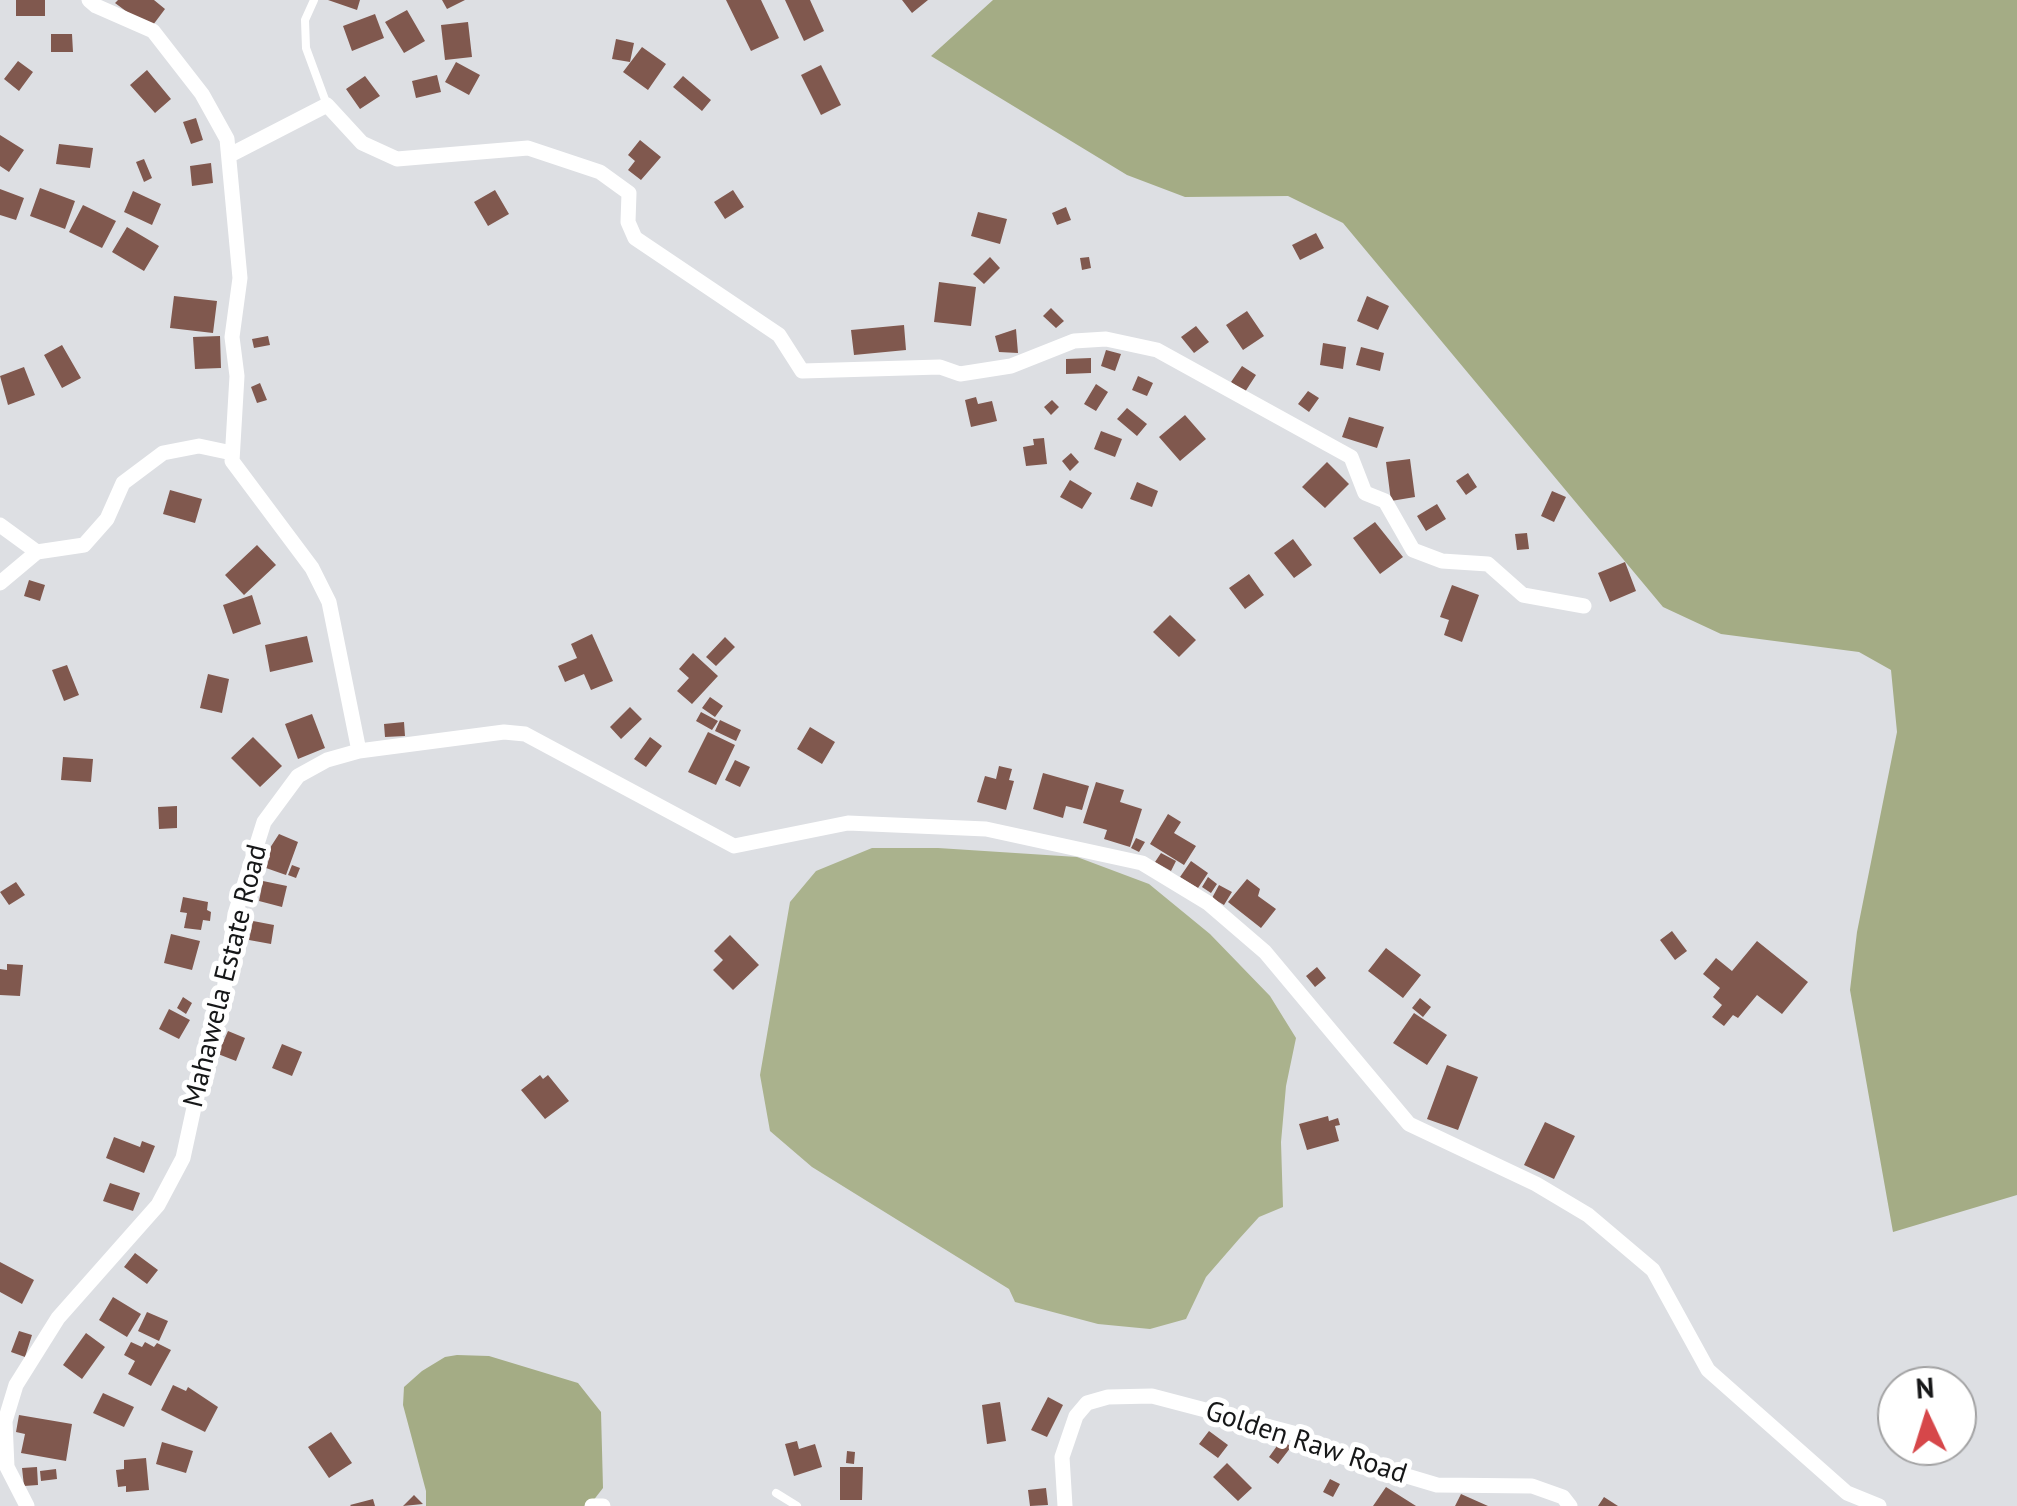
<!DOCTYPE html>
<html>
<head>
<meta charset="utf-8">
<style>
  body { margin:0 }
  #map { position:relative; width:2017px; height:1506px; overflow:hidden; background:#dddfe3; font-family:"PT Sans",sans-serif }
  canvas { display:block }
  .north { position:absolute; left:1877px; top:1366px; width:100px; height:100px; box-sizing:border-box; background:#fff; border:2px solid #a2a2a3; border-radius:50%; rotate:356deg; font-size:28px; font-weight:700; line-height:40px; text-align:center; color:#161718 }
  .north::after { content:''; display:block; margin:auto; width:35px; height:45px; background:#d6474a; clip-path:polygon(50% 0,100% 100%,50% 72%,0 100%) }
</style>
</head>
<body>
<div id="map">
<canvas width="2017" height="1506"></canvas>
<div class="north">N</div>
</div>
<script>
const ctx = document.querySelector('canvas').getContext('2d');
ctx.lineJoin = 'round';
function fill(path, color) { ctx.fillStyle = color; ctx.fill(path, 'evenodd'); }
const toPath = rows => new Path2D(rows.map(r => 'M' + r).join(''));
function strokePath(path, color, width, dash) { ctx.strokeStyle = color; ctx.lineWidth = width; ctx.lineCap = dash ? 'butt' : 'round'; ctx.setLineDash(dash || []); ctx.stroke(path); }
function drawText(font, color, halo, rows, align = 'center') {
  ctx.font = font + ' "PT Sans",sans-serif'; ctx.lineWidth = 10; ctx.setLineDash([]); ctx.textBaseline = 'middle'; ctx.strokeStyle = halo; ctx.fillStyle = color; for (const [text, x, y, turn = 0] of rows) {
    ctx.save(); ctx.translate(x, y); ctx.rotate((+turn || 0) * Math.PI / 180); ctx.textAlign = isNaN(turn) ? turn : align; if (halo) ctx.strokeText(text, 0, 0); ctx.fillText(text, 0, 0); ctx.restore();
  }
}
const green = toPath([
  [872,848,938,848,1077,857,1149,884,1210,934,1270,996,1296,1038,1286,1086,1281,1142,1283,1207,1259,1217,1239,1239,1206,1277,1186,1319,1150,1329,1098,1324,1015,1302,1009,1289,812,1167,770,1131,760,1075,790,902,816,871]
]);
const forest = toPath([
  [993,0,2017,0,2017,1195,1893,1232,1850,990,1857,932,1897,732,1891,670,1859,652,1721,634,1663,607,1343,223,1288,196,1185,197,1127,175,931,56],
  [457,1355,489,1356,578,1383,601,1412,603,1488,589,1506,426,1506,426,1491,403,1405,404,1387,422,1371,445,1357]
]);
const building = toPath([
  [16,0,45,0,45,16,16,16],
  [118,0,154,0,165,9,150,29,115,3],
  [328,0,360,0,357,10],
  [442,0,465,0,447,9],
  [726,0,761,0,779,38,751,51],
  [785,0,810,0,824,31,804,41],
  [902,0,928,0,912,13],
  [407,10,425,41,404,53,385,22],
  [375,14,384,38,352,51,343,26],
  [468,22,472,57,445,60,441,25],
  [51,34,72,34,73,52,51,52],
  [616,39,634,43,630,62,612,59],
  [642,47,666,64,648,90,623,72],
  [18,61,33,72,19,91,4,79],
  [456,62,480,75,469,95,445,82],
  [821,65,841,105,821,115,801,75],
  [147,70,171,99,155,113,130,85],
  [437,75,441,92,416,98,412,81],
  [365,76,380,96,360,109,346,89],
  [683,76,711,100,702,111,673,87],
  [196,118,203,140,191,144,183,122],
  [0,135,24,150,9,172,0,166],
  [640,140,661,157,641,180,628,170,635,161,628,155],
  [59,144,93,148,90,168,56,164],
  [144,159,152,178,144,182,136,162],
  [211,163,213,183,192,186,190,166],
  [40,188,75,201,65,229,30,216],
  [0,189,24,198,16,220,0,215],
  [495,190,509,214,488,226,474,202],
  [733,190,744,207,725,219,714,202],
  [133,191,161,204,152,225,124,212],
  [83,205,116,221,102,248,69,232],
  [1066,207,1071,220,1057,225,1052,213],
  [978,212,1007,219,1000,244,971,236],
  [127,227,159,246,144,271,112,252],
  [1316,233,1324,248,1300,260,1292,245],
  [990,257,1000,268,984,284,973,274],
  [1089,257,1091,268,1082,270,1080,258],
  [939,282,976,287,971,326,934,322],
  [174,296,217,301,213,333,170,328],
  [1367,296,1389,306,1378,330,1357,321],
  [1051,308,1064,321,1056,328,1043,316],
  [1247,311,1264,336,1243,350,1226,325],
  [904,325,906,350,854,355,851,330],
  [1196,326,1209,342,1194,353,1181,337],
  [1016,329,1018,353,999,352,995,336],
  [220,336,221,368,195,369,193,337],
  [268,336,270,345,254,348,252,339],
  [1323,343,1346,347,1343,369,1320,365],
  [62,345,81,378,62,388,44,355],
  [1361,347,1384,353,1380,371,1356,365],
  [1106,350,1121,354,1115,371,1101,366],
  [1091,358,1091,373,1066,374,1066,359],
  [1242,366,1256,375,1245,392,1231,382],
  [24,367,35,395,8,405,0,376],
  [1138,376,1153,383,1147,396,1132,390],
  [260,383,267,400,257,403,251,387],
  [1096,384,1108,392,1096,411,1084,404],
  [1308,391,1319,398,1309,412,1298,404],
  [976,397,978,404,992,401,997,421,971,427,965,400],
  [1052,400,1059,407,1051,415,1044,407],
  [1127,408,1147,424,1137,436,1117,419],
  [1185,415,1206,439,1180,461,1159,437],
  [1349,417,1384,427,1377,448,1342,437],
  [1101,431,1122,439,1115,457,1094,449],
  [1044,438,1047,464,1026,466,1023,447,1034,445,1033,439],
  [1071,453,1079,462,1070,471,1062,461],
  [1410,459,1415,497,1391,501,1386,462],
  [1327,462,1349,484,1325,508,1302,487],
  [1468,473,1477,487,1466,495,1456,481],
  [1070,480,1092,493,1082,509,1060,497],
  [1137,482,1158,491,1152,507,1130,499],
  [170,490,202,499,195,523,163,514],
  [1552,491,1566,497,1554,522,1541,516],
  [1437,504,1446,519,1426,531,1417,516],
  [1375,522,1403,557,1380,574,1353,538],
  [1527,533,1529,549,1517,550,1515,534],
  [1293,539,1312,565,1294,578,1274,553],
  [257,545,276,565,244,595,225,575],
  [1625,562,1636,591,1610,602,1598,573],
  [1249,574,1264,595,1245,609,1229,588],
  [29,580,45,585,40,601,24,596],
  [1452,585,1479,595,1462,642,1444,635,1449,620,1440,617],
  [252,595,261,624,233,634,223,605],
  [1170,615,1196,640,1179,657,1153,632],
  [592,634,613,681,591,690,584,674,565,682,558,666,577,658,571,644],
  [307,636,313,662,270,672,265,645],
  [725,637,735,647,716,666,706,657],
  [693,653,718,676,692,704,677,691,689,678,679,669],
  [67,665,79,695,64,701,52,670],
  [208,674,229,679,222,713,200,708],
  [710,697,723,706,715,717,702,708],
  [630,707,642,719,621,739,610,727],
  [701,712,718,721,712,730,696,721],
  [312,714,325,748,298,759,285,724],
  [720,720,741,730,736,741,715,731],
  [404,722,405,736,385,737,384,724],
  [810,727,835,742,822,764,797,749],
  [708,732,735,745,716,785,688,772],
  [253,737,282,766,260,787,231,758],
  [650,737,662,746,646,767,634,759],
  [63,757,93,759,91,782,61,780],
  [735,760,750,767,740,787,725,780],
  [999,766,1012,769,1009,780,1014,781,1006,810,977,802,985,776,996,779],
  [1043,773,1089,786,1082,810,1066,806,1063,818,1033,809],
  [1096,782,1124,790,1120,802,1142,809,1130,847,1104,839,1107,830,1083,823],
  [177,806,177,828,159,829,158,807],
  [1168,814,1181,822,1174,833,1196,846,1184,865,1150,844],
  [279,834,298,842,286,875,266,868,270,856,266,854],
  [1136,838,1145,842,1139,852,1131,848],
  [1161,853,1176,861,1171,871,1155,862],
  [1191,861,1208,873,1198,888,1180,877],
  [292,865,300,868,296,878,288,875],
  [1208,877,1217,884,1211,893,1202,887],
  [1247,879,1260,889,1258,896,1276,909,1261,928,1228,902],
  [263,881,287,886,282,907,259,901],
  [16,882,25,895,9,905,0,892],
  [1219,885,1232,892,1224,905,1212,898],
  [183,897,208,902,207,910,211,912,210,921,203,920,201,930,184,928,187,913,180,912],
  [253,921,274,925,271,944,249,940],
  [1672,931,1687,951,1675,960,1660,940],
  [171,934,200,941,192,970,164,963],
  [730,935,759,965,733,990,713,970,723,960,714,951],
  [1757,941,1808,982,1782,1014,1757,995,1738,1018,1733,1015,1724,1026,1712,1017,1722,1005,1713,997,1720,988,1703,974,1716,958,1732,971],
  [1386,948,1421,975,1403,998,1368,971],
  [7,964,23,965,20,996,0,995,0,969,7,970],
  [1317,967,1326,978,1315,987,1306,976],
  [183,997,192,1003,186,1014,177,1008],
  [1420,998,1431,1007,1423,1017,1412,1008],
  [169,1009,190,1020,179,1039,159,1029],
  [1414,1013,1447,1035,1427,1065,1393,1043],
  [228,1031,245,1038,236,1061,218,1054],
  [282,1044,302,1052,292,1076,272,1068],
  [1447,1065,1478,1077,1458,1130,1427,1119],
  [540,1075,543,1079,548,1075,569,1101,545,1119,521,1090],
  [1328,1116,1329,1121,1338,1118,1340,1125,1335,1126,1339,1141,1307,1150,1299,1124],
  [1545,1122,1575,1136,1554,1179,1524,1165],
  [114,1137,140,1147,142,1141,155,1146,144,1173,106,1158],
  [110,1183,140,1193,133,1211,103,1201],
  [135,1253,158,1270,147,1284,124,1267],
  [0,1262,34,1280,22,1304,0,1292],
  [113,1297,141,1314,127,1337,99,1320],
  [147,1312,168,1321,159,1341,138,1331],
  [19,1331,32,1335,25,1357,11,1352],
  [86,1333,105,1347,82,1379,63,1365],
  [131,1342,142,1347,145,1342,154,1347,157,1343,171,1350,151,1386,128,1374,135,1361,124,1355],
  [173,1385,186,1391,188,1387,218,1407,205,1432,161,1410],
  [103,1393,134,1407,124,1427,93,1413],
  [1048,1397,1063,1405,1047,1437,1031,1430],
  [1000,1402,1006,1441,987,1444,982,1405],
  [19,1415,72,1424,66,1461,21,1453,25,1434,16,1432],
  [1209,1431,1228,1445,1218,1458,1199,1444],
  [331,1432,352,1463,329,1478,308,1447],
  [1282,1439,1291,1447,1278,1464,1269,1457],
  [797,1441,799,1449,815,1444,822,1467,794,1476,785,1444],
  [162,1442,193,1451,186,1473,156,1464],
  [847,1451,855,1452,854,1464,846,1463],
  [146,1458,149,1490,126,1492,126,1486,118,1487,116,1470,124,1469,124,1460],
  [1227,1463,1252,1488,1238,1501,1213,1477],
  [37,1467,38,1485,24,1486,22,1468],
  [840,1467,863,1467,862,1500,840,1500],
  [56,1469,57,1479,41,1481,40,1471],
  [1330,1479,1340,1484,1333,1497,1323,1492],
  [1386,1487,1416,1506,1373,1506],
  [1046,1488,1048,1505,1030,1506,1028,1490],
  [1461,1494,1488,1506,1455,1506],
  [414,1495,423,1504,403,1506],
  [1604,1497,1618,1506,1598,1506],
  [373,1499,375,1506,351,1506,350,1505]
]);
const service = toPath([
  [314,0,305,20,306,48,327,105],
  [776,1493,797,1506]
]);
const minor = toPath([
  [89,0,96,6,153,31,202,94,227,139,240,278,232,337,237,376,232,461,312,568,329,602,359,751],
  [230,155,327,105,362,143,397,159,528,148,600,172,629,193,628,222,635,238,779,335,802,371,940,367,960,374,1011,366,1074,341,1106,339,1157,350,1351,457,1365,493,1385,501,1413,550,1442,561,1488,564,1523,595,1584,606],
  [0,525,37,552,84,545,107,519,123,483,163,453,199,446,232,453],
  [0,583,37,552],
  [27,1506,7,1467,5,1421,16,1385,58,1318,158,1205,183,1158,205,1057,221,1011,235,914,264,822,298,776,327,760,359,751,504,732,525,734,734,846,848,823,986,829,1142,863,1208,903,1265,952,1409,1124,1536,1184,1588,1215,1653,1270,1708,1370,1847,1493,1879,1506],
  [592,1506,603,1506],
  [1065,1506,1062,1457,1076,1416,1087,1403,1108,1397,1152,1396,1293,1433,1343,1457,1437,1485,1532,1486,1563,1497,1570,1506]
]);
const streetNames = [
  ["Mahawela Estate Road",226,976,-76],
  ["Golden Raw Road",1306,1443,18]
];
fill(green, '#aab28d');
fill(forest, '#a4ac85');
fill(building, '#80584e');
strokePath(service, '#fff', 8);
strokePath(minor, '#fff', 15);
drawText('28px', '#161718', '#fff', streetNames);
</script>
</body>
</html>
